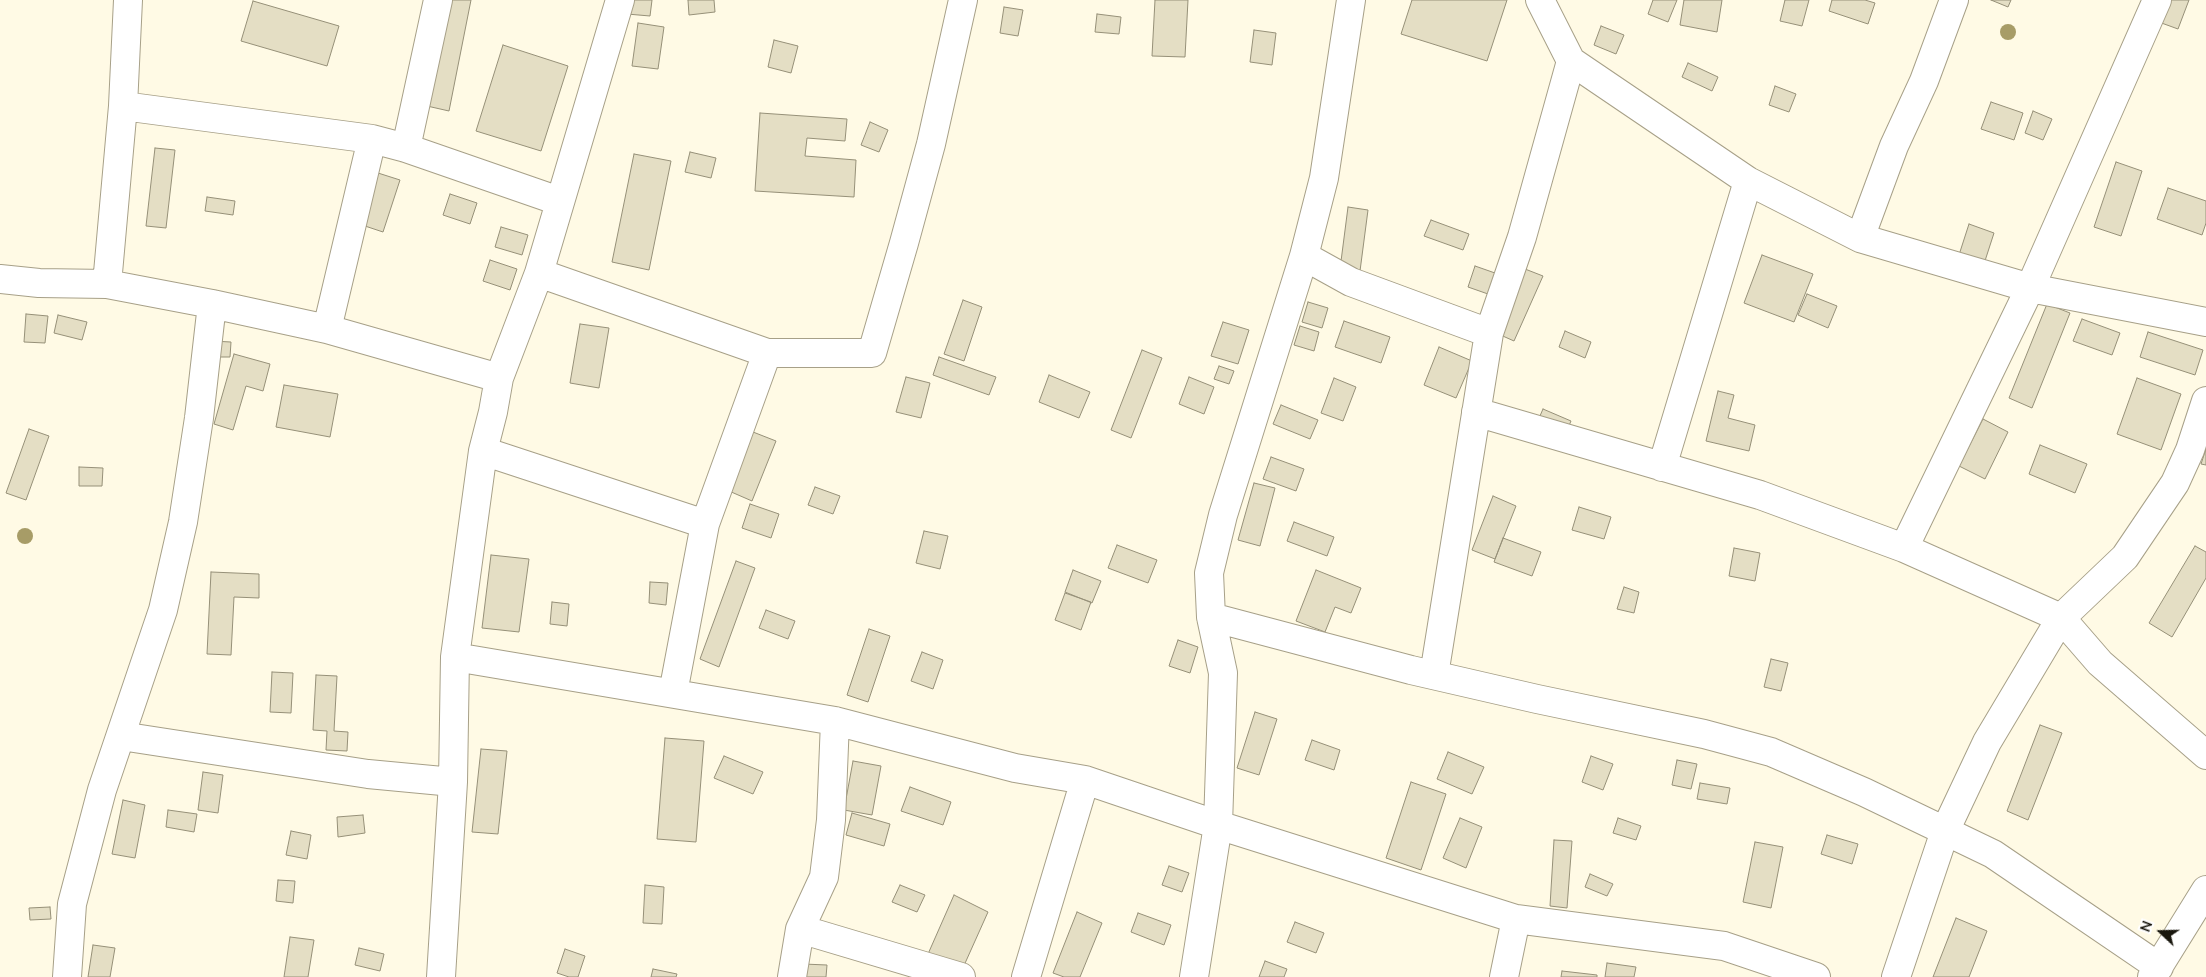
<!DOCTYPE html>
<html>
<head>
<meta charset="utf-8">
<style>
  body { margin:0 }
  #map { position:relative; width:2206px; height:977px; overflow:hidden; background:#fffae5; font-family:"Nunito Sans",sans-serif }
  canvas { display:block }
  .north { position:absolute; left:2136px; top:907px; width:50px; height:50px; -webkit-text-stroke:4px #fff; paint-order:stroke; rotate:291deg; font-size:14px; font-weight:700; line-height:20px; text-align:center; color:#19170e }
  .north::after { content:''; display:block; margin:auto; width:18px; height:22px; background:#19170e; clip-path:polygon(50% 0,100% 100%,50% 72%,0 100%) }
</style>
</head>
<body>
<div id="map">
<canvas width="2206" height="977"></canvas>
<div class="north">N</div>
</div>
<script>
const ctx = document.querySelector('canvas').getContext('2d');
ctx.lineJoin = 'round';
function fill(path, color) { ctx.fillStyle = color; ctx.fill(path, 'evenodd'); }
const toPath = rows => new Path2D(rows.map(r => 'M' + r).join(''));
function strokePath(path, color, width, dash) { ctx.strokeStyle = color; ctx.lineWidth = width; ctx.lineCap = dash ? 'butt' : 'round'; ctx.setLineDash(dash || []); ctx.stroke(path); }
const building = toPath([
  [448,0,471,0,449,111,427,106,448,0],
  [628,0,652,0,650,16,627,14,628,0],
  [688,0,714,0,715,12,689,15,688,0],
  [1155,0,1188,0,1185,57,1152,56,1155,0],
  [1412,0,1507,0,1487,61,1401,34,1412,0],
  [1653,0,1677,0,1668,22,1648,14,1653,0],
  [1684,0,1722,0,1717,32,1680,25,1684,0],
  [1785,0,1809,0,1802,26,1780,21,1785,0],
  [1832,0,1865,0,1875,3,1868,24,1829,11,1832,0],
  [1991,0,2011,0,2008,7,1991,0],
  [2164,0,2189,0,2178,29,2156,21,2164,0],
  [253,1,339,26,327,66,241,41,253,1],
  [1004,7,1023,10,1018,36,1000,33,1004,7],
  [1097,14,1121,17,1119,34,1095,32,1097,14],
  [638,23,664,27,658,69,632,66,638,23],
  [1601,26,1624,35,1616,54,1594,45,1601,26],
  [1254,30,1276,33,1272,65,1250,62,1254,30],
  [774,40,798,46,791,73,768,67,774,40],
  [503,45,568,66,541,151,476,131,503,45],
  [1688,63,1718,77,1712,91,1682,77,1688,63],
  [1775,86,1796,94,1789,112,1769,105,1775,86],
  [1991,102,2023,113,2014,140,1981,129,1991,102],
  [2033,111,2052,119,2043,140,2025,133,2033,111],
  [760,113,847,119,845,141,807,138,805,156,856,160,854,197,755,191,760,113],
  [870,122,888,130,879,152,861,145,870,122],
  [155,148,175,150,166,228,146,226,155,148],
  [690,152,716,158,711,178,685,172,690,152],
  [634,154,671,161,649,270,612,262,634,154],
  [2116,162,2142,171,2121,236,2094,227,2116,162],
  [378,173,400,180,383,232,362,225,378,173],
  [2168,188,2206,201,2206,223,2202,235,2157,219,2168,188],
  [450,194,477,203,470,224,443,215,450,194],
  [207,197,235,201,233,215,205,211,207,197],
  [1348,207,1368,210,1360,271,1340,269,1348,207],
  [1431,220,1469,234,1463,250,1424,236,1431,220],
  [1969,224,1994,233,1983,267,1958,258,1969,224],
  [501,227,528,235,522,255,495,247,501,227],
  [1762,255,1813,274,1794,322,1744,303,1762,255],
  [490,260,517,269,510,290,483,281,490,260],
  [1475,266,1495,273,1488,294,1468,287,1475,266],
  [1525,269,1543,276,1514,341,1496,333,1525,269],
  [1807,294,1837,306,1828,328,1798,315,1807,294],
  [963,300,982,307,964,361,944,354,963,300],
  [1308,302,1328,308,1322,328,1302,322,1308,302],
  [2047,304,2070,313,2032,408,2009,398,2047,304],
  [26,314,48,316,45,343,24,342,26,314],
  [58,315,87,322,82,340,54,333,58,315],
  [2082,319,2120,333,2112,355,2073,341,2082,319],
  [1344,321,1390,337,1381,363,1335,347,1344,321],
  [1223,322,1249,330,1238,364,1211,356,1223,322],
  [580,324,609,328,599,388,570,383,580,324],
  [1300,326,1319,332,1314,351,1294,345,1300,326],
  [1565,331,1591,342,1585,358,1559,347,1565,331],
  [2148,332,2203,350,2195,375,2140,357,2148,332],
  [212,341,231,342,230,357,211,357,212,341],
  [1439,347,1472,361,1456,398,1424,385,1439,347],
  [1142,350,1162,358,1131,438,1111,430,1142,350],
  [234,354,270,364,263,391,246,386,233,430,214,424,234,354],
  [939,357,996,377,989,395,933,375,939,357],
  [1219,366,1234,371,1229,384,1214,379,1219,366],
  [1049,375,1090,392,1079,418,1039,402,1049,375],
  [906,377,930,383,921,418,896,412,906,377],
  [1189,377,1214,387,1204,414,1179,404,1189,377],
  [1334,378,1356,387,1343,421,1321,413,1334,378],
  [2137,378,2181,394,2161,450,2117,434,2137,378],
  [284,385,338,394,330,437,276,427,284,385],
  [1718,391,1734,395,1728,418,1755,425,1749,451,1706,441,1718,391],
  [1281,405,1318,420,1310,439,1273,424,1281,405],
  [1543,409,1571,421,1564,437,1536,425,1543,409],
  [1983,419,2008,432,1985,479,1959,466,1983,419],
  [29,429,49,436,26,500,6,493,29,429],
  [753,432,776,441,752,501,729,491,753,432],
  [2040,445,2087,464,2075,493,2029,474,2040,445],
  [2206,449,2206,465,2201,464,2206,449],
  [1271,457,1304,469,1296,491,1263,479,1271,457],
  [79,467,103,468,102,486,79,486,79,467],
  [1254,483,1275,488,1260,546,1238,540,1254,483],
  [815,487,840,496,833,514,808,505,815,487],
  [1493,496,1516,506,1495,559,1472,550,1493,496],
  [750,504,779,514,771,538,742,528,750,504],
  [1579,507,1611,517,1604,539,1572,530,1579,507],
  [1294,522,1334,537,1327,556,1287,541,1294,522],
  [924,531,948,536,940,569,916,563,924,531],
  [1503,538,1541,552,1532,576,1494,562,1503,538],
  [1117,545,1157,560,1148,583,1108,568,1117,545],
  [2195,546,2206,552,2206,578,2172,637,2149,623,2195,546],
  [1734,548,1760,553,1755,581,1729,576,1734,548],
  [491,555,529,559,519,632,482,628,491,555],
  [736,561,755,568,719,667,700,659,736,561],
  [1073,570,1101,581,1092,603,1065,592,1073,570],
  [1316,570,1361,588,1351,613,1335,607,1325,632,1296,621,1316,570],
  [211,572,259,574,259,598,234,597,231,655,207,654,211,572],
  [650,582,668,583,666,605,649,603,650,582],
  [1624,587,1639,592,1634,613,1617,609,1624,587],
  [1065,593,1091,602,1081,630,1055,620,1065,593],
  [552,602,569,604,567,626,550,624,552,602],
  [766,610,795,621,788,639,759,628,766,610],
  [869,629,890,636,868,702,847,695,869,629],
  [1178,640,1198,647,1190,673,1169,666,1178,640],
  [922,652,943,660,933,689,911,681,922,652],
  [1771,659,1788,663,1781,691,1764,687,1771,659],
  [272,672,293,673,291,713,270,712,272,672],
  [316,675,337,676,334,731,348,732,347,751,326,750,327,731,313,730,316,675],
  [1255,712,1277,719,1259,775,1237,768,1255,712],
  [2040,725,2062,733,2028,820,2007,811,2040,725],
  [665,738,704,741,696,842,657,839,665,738],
  [1312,740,1340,750,1334,770,1305,760,1312,740],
  [481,749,507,751,498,834,472,832,481,749],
  [1448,752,1484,767,1472,794,1437,779,1448,752],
  [724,756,763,772,753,794,714,778,724,756],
  [1591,756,1613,764,1603,790,1582,782,1591,756],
  [1677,760,1697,764,1691,789,1672,785,1677,760],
  [853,761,881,766,872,815,844,810,853,761],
  [203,772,223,775,218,813,198,810,203,772],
  [1411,782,1446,794,1421,870,1386,858,1411,782],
  [1700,783,1730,788,1727,804,1697,799,1700,783],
  [910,787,951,802,943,825,901,811,910,787],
  [123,800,145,805,135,858,112,854,123,800],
  [168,810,197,814,194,832,166,827,168,810],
  [852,813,890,824,884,846,846,835,852,813],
  [363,815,365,833,338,837,337,817,363,815],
  [1460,818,1482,827,1466,868,1443,858,1460,818],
  [1618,818,1641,826,1636,840,1613,833,1618,818],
  [291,831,311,835,307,859,286,855,291,831],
  [1827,835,1858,844,1852,864,1821,854,1827,835],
  [1554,840,1572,841,1567,908,1550,906,1554,840],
  [1755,842,1783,847,1771,908,1743,902,1755,842],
  [1169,866,1189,873,1182,892,1162,885,1169,866],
  [1590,874,1613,884,1607,896,1585,887,1590,874],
  [278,880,295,881,293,903,276,901,278,880],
  [645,885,664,887,662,924,643,923,645,885],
  [900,885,925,895,917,912,892,902,900,885],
  [954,895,988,912,962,970,928,954,954,895],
  [50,907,51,919,30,920,29,908,50,907],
  [1077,912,1102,923,1080,977,1064,977,1053,973,1077,912],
  [1138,913,1171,925,1164,945,1131,932,1138,913],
  [1956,918,1987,931,1969,977,1933,977,1956,918],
  [1295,922,1324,933,1316,953,1287,942,1295,922],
  [290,937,314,940,308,977,284,977,290,937],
  [93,945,115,948,110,977,88,977,93,945],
  [359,948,384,954,380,971,355,965,359,948],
  [565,949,585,956,578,977,569,977,557,973,565,949],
  [1265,961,1287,969,1284,977,1259,977,1265,961],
  [1607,963,1636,967,1634,977,1605,977,1607,963],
  [803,964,827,965,826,977,802,977,803,964],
  [653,969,677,974,676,977,651,977,653,969],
  [1562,971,1597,975,1597,977,1561,977,1562,971]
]);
const minor = toPath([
  [1540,0,1571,61,1748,181,1860,238,2030,288,2206,322],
  [123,106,372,139,406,148,559,201],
  [406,148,438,0],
  [1860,238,1894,146,1924,81,1954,0],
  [1304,256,1351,282,1489,333],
  [539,273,767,353,872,353,904,243,931,144,963,0],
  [0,279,39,283,107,284,212,304,327,329,499,378],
  [107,284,123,106,128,0],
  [327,329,372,139],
  [1476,412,1760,495,1904,548,2061,618,2100,663,2206,755],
  [483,451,705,524],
  [1662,467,1748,181],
  [1904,548,2030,288,2157,0],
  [1211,617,1411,670,1537,699,1704,734,1771,752,1864,792,1993,854,2159,967],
  [455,657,835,721,1015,768,1085,780,1218,825,1516,919,1724,946,1816,977],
  [1434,675,1489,333,1522,237,1571,61],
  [673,693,705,524,767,353],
  [121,736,368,774,453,782],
  [800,929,961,977],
  [67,977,72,904,102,790,163,610,183,522,199,418,212,304],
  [441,977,453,782,455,657,483,451,493,412,499,378,539,273,620,0],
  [792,977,800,929,824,877,831,820,835,721],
  [1026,977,1085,780],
  [1194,977,1218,825,1223,673,1211,617,1209,573,1223,515,1304,256,1324,178,1351,0],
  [1504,977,1516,919],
  [1896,977,1945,831,1987,742,2061,618,2125,557,2175,483,2190,450,2206,401],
  [2152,977,2206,890]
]);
const trees = [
  [2008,32],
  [25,536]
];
fill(building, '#e4dec4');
strokePath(building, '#969078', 1);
strokePath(minor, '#a7a088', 30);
strokePath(minor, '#fff', 28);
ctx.fillStyle = '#a79c67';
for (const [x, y] of trees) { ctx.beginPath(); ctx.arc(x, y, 8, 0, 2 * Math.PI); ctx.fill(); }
</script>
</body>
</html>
